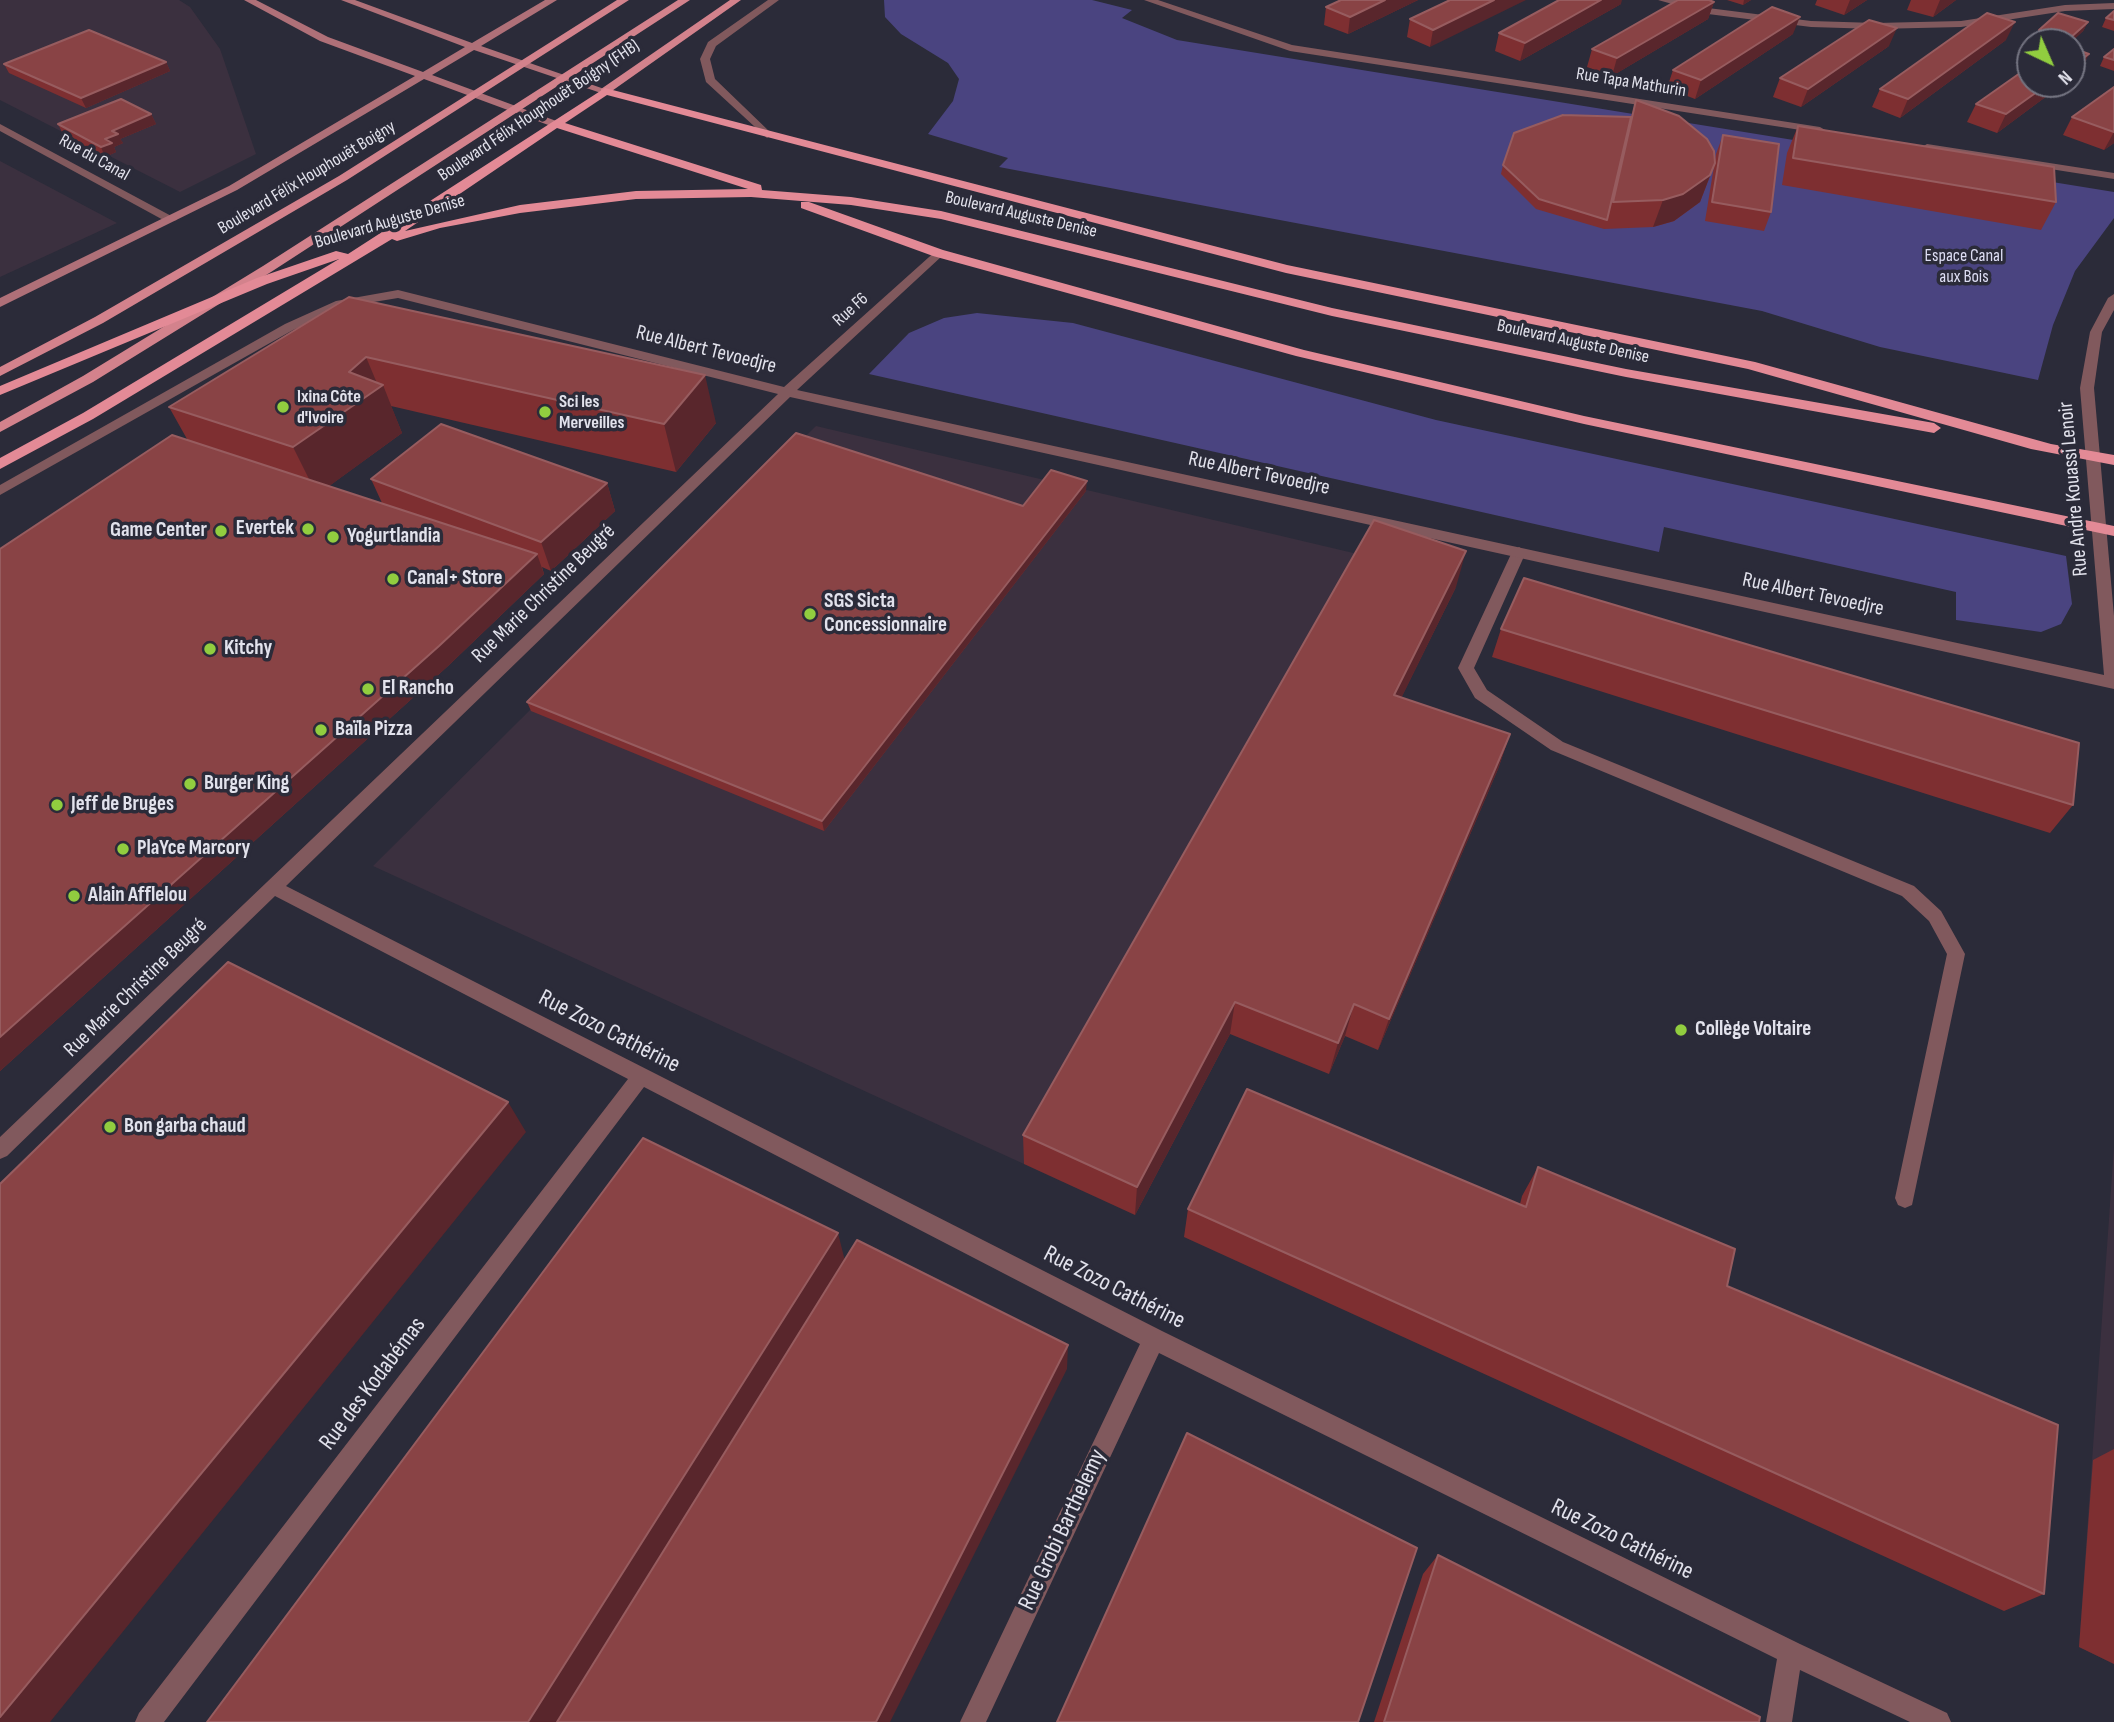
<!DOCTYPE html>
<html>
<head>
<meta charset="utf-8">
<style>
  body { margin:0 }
  #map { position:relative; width:2114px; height:1722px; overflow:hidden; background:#2b2b39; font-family:"Sofia Sans Condensed",sans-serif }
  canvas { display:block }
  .north { position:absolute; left:2016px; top:28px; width:70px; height:70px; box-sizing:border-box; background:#2b2b39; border:2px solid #747481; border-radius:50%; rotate:136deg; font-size:19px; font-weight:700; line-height:28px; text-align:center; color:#e2e2ec }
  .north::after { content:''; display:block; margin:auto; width:24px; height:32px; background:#91cd3f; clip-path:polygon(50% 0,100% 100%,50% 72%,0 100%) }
</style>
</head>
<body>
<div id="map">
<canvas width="2114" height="1722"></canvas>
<div class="north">N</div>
</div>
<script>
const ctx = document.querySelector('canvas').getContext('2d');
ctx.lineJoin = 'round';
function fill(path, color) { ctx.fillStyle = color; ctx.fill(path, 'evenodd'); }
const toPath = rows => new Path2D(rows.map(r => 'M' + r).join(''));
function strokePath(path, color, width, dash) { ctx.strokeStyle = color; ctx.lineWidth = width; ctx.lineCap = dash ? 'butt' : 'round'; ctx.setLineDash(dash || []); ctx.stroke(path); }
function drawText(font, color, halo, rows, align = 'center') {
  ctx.font = font + ' "Sofia Sans Condensed",sans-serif'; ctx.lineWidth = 7; ctx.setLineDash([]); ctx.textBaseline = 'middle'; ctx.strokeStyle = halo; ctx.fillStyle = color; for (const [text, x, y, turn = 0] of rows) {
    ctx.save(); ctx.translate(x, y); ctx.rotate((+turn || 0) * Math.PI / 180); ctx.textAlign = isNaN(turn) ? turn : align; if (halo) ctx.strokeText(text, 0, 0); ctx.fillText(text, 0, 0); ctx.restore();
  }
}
const industrial = toPath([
  [0,0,179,0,190,7,220,49,256,154,180,192,0,100],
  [0,161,117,223,0,277],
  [816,426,1366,556,1024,1164,373,866],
  [2114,1147,2114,1664,2079,1647]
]);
const green = toPath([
  [884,0,1092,0,1132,10,1122,18,1177,40,2114,192,2114,218,2075,271,2053,325,2038,380,1880,347,1762,311,999,167,1008,158,928,134,953,101,959,79,948,63,901,34,885,17],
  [977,313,1073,323,1436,420,2066,556,2072,604,2061,624,2041,632,1956,620,1956,592,1664,527,1659,552,869,374,909,333,944,318]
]);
const service = toPath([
  [1519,547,1526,552,1474,668,1487,690,1563,742,1914,886,1941,911,1965,954,1912,1205,1905,1208,1898,1205,1895,1198,1947,954,1929,921,1902,896,1551,750,1475,698,1458,668,1512,552,1519,547]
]);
const minor = toPath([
  [768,0,779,0,716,46,710,59,715,79,771,133,772,135,767,138,706,82,700,59,708,42,768,0],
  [1144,0,1158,0,1292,45,1820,127,1825,130,1820,133,1290,51,1144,0],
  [1658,0,1675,0,1708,8,1811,21,1876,23,1961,21,2065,5,2114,3,2114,9,2065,11,1961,27,1876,29,1811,27,1708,14,1658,0],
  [0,124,175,218,177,220,167,222,0,131,0,124],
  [1927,144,2114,173,2114,179,1923,149,1922,147,1927,144],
  [938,249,944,253,942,256,797,390,2104,675,2080,388,2090,332,2108,298,2114,294,2114,310,2102,332,2094,388,2114,616,2114,689,790,397,286,886,1162,1331,1800,1644,1947,1713,1951,1722,1910,1722,1800,1670,1792,1722,1766,1722,1777,1659,1159,1353,986,1722,960,1722,1140,1344,644,1087,164,1722,135,1722,139,1713,628,1079,275,896,7,1156,0,1159,0,1137,778,394,398,298,343,307,293,330,0,495,0,485,285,324,336,301,398,290,784,387,938,249]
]);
const secondary = toPath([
  [244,0,256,0,328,37,423,72,465,47,341,0,355,0,472,43,545,0,557,0,481,46,610,91,601,93,474,50,432,75,559,122,559,126,551,126,424,79,237,190,0,307,0,298,229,186,415,76,320,41,244,0]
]);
const primary = toPath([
  [617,0,629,0,347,180,103,323,0,376,0,367,95,317,339,176,617,0],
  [678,0,690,0,271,272,93,382,0,432,0,422,83,376,263,266,678,0],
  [730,0,741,0,609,93,601,93,601,89,730,0]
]);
const trunk = toPath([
  [605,88,1287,265,1755,362,2051,444,2114,455,2114,465,2031,449,1748,369,1286,273,607,95,565,123,761,185,762,190,851,197,941,211,1332,308,1626,369,1934,423,1941,428,1934,433,1626,377,1332,316,941,219,851,205,751,197,636,199,520,213,440,228,397,241,392,239,93,419,0,469,0,458,83,413,339,259,267,284,0,395,0,386,257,278,336,251,348,254,605,88],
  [557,128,748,189,636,191,520,205,405,231,557,128],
  [801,202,809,202,943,250,1304,350,1584,416,2114,526,2114,536,1584,424,1296,356,933,256,801,208,801,202]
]);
const wall = toPath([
  [1341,0,1418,0,1348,34,1324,25,1326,7],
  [1450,0,1430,47,1407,37,1410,19],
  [1727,0,1751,0,1743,5],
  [1817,0,1867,0,1844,15,1815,5],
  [1911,0,1956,0,1933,17,1907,10],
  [1714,2,1708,19,1612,76,1587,67,1592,49],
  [1621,4,1520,61,1495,51,1499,33],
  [2114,11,2114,31,2102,27,2106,18],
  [2088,22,2083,31,2071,42,2044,42,2035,39,2039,30],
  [1793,34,1695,99,1667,88,1673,70],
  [2006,40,1900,118,1872,107,1880,89],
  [1889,46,1801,107,1773,97,1780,78],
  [2114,49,2114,71,2100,66,2104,57],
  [166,62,170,71,86,108,9,73,4,64],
  [2030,84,2063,84,1997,133,1967,122,1976,104],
  [2114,87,2114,143,2104,150,2063,135,2072,117],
  [1636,100,1715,163,1700,202,1674,221,1653,227,1604,229,1536,209,1501,174,1503,165,1631,117],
  [151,114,156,124,120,139,123,143,114,147,116,152,105,157,63,134,58,124],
  [1798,126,2056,202,2041,230,1782,185,1787,153],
  [1723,135,1771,212,1764,231,1705,221,1716,154],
  [349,297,716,423,676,472,391,406,402,433,329,486,382,503,371,479,607,483,615,511,551,571,542,567,544,574,448,666,0,1071,0,549,187,439,169,407],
  [1086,491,824,831,531,711,527,702],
  [1456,587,1401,698,1510,734,1498,769,1378,1050,1345,1036,1329,1074,1230,1034,1135,1215,1024,1164,1023,1135],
  [1501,629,2073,805,2050,833,1492,657],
  [1538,1167,1727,1286,2044,1594,2004,1611,1184,1237,1188,1209,1520,1204,1522,1196],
  [2114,1449,2114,1664,2079,1647,2093,1460],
  [1438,1555,1759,1722,1374,1722,1423,1574]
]);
const shadedWall = toPath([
  [1385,0,1418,0,1348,34,1350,17],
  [1494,0,1526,0,1430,47,1433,30],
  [1601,0,1622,0,1621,4,1520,61,1525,43],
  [1744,0,1751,0,1743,5],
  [1850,0,1867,0,1844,15],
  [1940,0,1956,0,1933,17],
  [1714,2,1708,19,1612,76,1617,58],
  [1800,17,1793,34,1695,99,1701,80],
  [2015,22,2006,40,1900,118,1908,99],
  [2088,22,2083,31,2071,42,2068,42,2069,39],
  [1897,28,1889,46,1801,107,1808,89],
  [2089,54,2080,72,2072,77,2072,66],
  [166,62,170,71,86,108,81,98],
  [2048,84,2063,84,1997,133,2006,114],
  [151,114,156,124,120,139,123,143,114,147,116,152,105,157,101,147,112,131],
  [2114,132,2114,143,2104,150],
  [1715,163,1700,202,1674,221,1653,227,1663,200],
  [366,357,379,388,383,385,402,433,317,495,293,447,349,372],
  [705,375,716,423,676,472,664,424],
  [1087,481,1086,491,824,831,822,821],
  [607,483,615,511,551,571,541,542],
  [1466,551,1456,587,1385,731,1394,695],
  [537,554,544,574,448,666,0,1071,0,1037],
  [1510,734,1498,769,1378,1050,1389,1019],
  [1235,1002,1230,1034,1135,1215,1137,1187],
  [1354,1004,1345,1036,1329,1074,1338,1043],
  [508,1102,526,1132,50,1722,0,1722,0,1717],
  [838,1233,845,1261,558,1722,528,1722],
  [1068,1345,1067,1369,890,1722,876,1722]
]);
const building = toPath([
  [1341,0,1385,0,1350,17,1326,7,1341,0],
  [1450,0,1494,0,1433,30,1410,19,1450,0],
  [1559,0,1601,0,1525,43,1499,33,1559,0],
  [1678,0,1709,0,1714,2,1617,58,1592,49,1678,0],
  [1772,7,1800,17,1701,80,1673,70,1772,7],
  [2114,11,2114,20,2106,18,2114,11],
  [1987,13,2015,22,1908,99,1880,89,1987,13],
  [2058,13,2088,22,2069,39,2039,30,2058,13],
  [1869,20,1897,28,1808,89,1780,78,1869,20],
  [89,30,166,62,81,98,4,64,89,30],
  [2072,48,2089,54,2072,66,2072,48],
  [2114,49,2114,60,2104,57,2114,49],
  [2030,66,2030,84,2048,84,2006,114,1976,104,2030,66],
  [2114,87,2114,132,2072,117,2114,87],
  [121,99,151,114,112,131,118,134,105,139,112,143,101,147,58,124,121,99],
  [1636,100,1679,116,1707,139,1714,151,1715,163,1710,175,1683,194,1663,200,1613,202,1636,100],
  [1563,115,1631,117,1607,220,1539,199,1503,165,1514,133,1563,115],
  [1798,126,2054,167,2056,202,1793,158,1798,126],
  [1723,135,1779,144,1771,212,1712,202,1723,135],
  [349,297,705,375,664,424,366,357,349,372,383,385,293,447,169,407,349,297],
  [441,424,607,483,541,542,371,479,441,424],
  [796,433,1023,506,1051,470,1087,481,822,821,527,702,796,433],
  [172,435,537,554,439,646,0,1037,0,549,172,435],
  [1374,520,1466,551,1394,695,1510,734,1389,1019,1354,1004,1338,1043,1235,1002,1137,1187,1023,1135,1374,520],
  [1524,578,2079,743,2073,805,1501,629,1524,578],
  [228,962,508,1102,0,1717,0,1184,228,962],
  [1247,1089,1526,1207,1538,1167,1735,1249,1727,1286,2058,1425,2044,1594,1188,1209,1247,1089],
  [643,1138,838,1233,528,1722,207,1722,643,1138],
  [857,1240,1068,1345,876,1722,557,1722,857,1240],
  [1187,1433,1417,1548,1358,1722,1057,1722,1187,1433],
  [1438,1555,1760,1717,1759,1722,1384,1722,1438,1555]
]);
const markers = [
  [283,407,7,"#91cd3f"],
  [545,412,7,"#91cd3f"],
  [308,529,7,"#91cd3f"],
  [221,531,7,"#91cd3f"],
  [333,537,7,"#91cd3f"],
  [393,579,7,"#91cd3f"],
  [810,614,7,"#91cd3f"],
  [210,649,7,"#91cd3f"],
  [368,689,7,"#91cd3f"],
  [321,730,7,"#91cd3f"],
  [190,784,7,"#91cd3f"],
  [57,805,7,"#91cd3f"],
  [123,849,7,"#91cd3f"],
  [74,896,7,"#91cd3f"],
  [1681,1030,7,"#91cd3f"],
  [110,1127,7,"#91cd3f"]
];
const farStreetnames = [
  ["Rue Tapa Mathurin",1631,83,9],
  ["Boulevard Félix Houphouët Boigny (FHB)",539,111,-34],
  ["Rue du Canal",94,158,29],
  ["Boulevard Félix Houphouët Boigny",307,178,-31],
  ["Boulevard Auguste Denise",1021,215,13],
  ["Boulevard Auguste Denise",390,222,-16],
  ["Rue F6",851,310,-42],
  ["Boulevard Auguste Denise",1573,342,12]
];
const farParknames = [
  ["Espace Canal",1964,256],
  ["aux Bois",1964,277]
];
const farPoinames = [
  ["Ixina Côte",297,397],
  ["d'Ivoire",297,418],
  ["Sci les",559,402],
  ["Merveilles",559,423]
];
const streetNames = [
  ["Rue Albert Tevoedjre",706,350,14],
  ["Rue Albert Tevoedjre",1259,474,12],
  ["Rue Andre Kouassi Lenoir",2074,489,-95],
  ["Rue Marie Christine Beugré",544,594,-44],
  ["Rue Albert Tevoedjre",1813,595,12],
  ["Rue Marie Christine Beugré",136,988,-44]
];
const poiNames = [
  ["Evertek",294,529,"right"],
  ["Game Center",207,531,"right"],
  ["Yogurtlandia",347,537],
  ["Canal+ Store",407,579],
  ["SGS Sicta",824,602],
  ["Concessionnaire",824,626],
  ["Kitchy",224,649],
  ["El Rancho",382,689],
  ["Baïla Pizza",335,730],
  ["Burger King",204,784],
  ["Jeff de Bruges",71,805],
  ["PlaYce Marcory",137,849],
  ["Alain Afflelou",88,896],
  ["Collège Voltaire",1695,1030],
  ["Bon garba chaud",124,1127]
];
const nearStreetnames = [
  ["Rue Zozo Cathérine",609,1032,27],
  ["Rue Zozo Cathérine",1114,1288,27],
  ["Rue des Kodabémas",373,1384,-53],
  ["Rue Grobi Barthelemy",1063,1530,-65],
  ["Rue Zozo Cathérine",1622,1540,26]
];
fill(industrial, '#3b303f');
fill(green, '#4a4480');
fill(service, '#81595d');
fill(minor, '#81595d');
fill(secondary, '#af7078');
fill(primary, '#d3828c');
fill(trunk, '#e38a96');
fill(wall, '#7e2f31');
fill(shadedWall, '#59262c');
fill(building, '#894345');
strokePath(building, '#975c5f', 2);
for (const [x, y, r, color] of markers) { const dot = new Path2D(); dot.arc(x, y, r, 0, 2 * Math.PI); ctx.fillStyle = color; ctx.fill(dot); strokePath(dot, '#2b2b39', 2.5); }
drawText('18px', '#e2e2ec', '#2b2b39', farStreetnames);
drawText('18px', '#ddddf3', '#2b2b39', farParknames);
drawText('bold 18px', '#e2e2ec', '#2b2b39', farPoinames, 'left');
drawText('21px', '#e2e2ec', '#2b2b39', streetNames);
drawText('bold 21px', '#e2e2ec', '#2b2b39', poiNames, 'left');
drawText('24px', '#e2e2ec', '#2b2b39', nearStreetnames);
</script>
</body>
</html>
